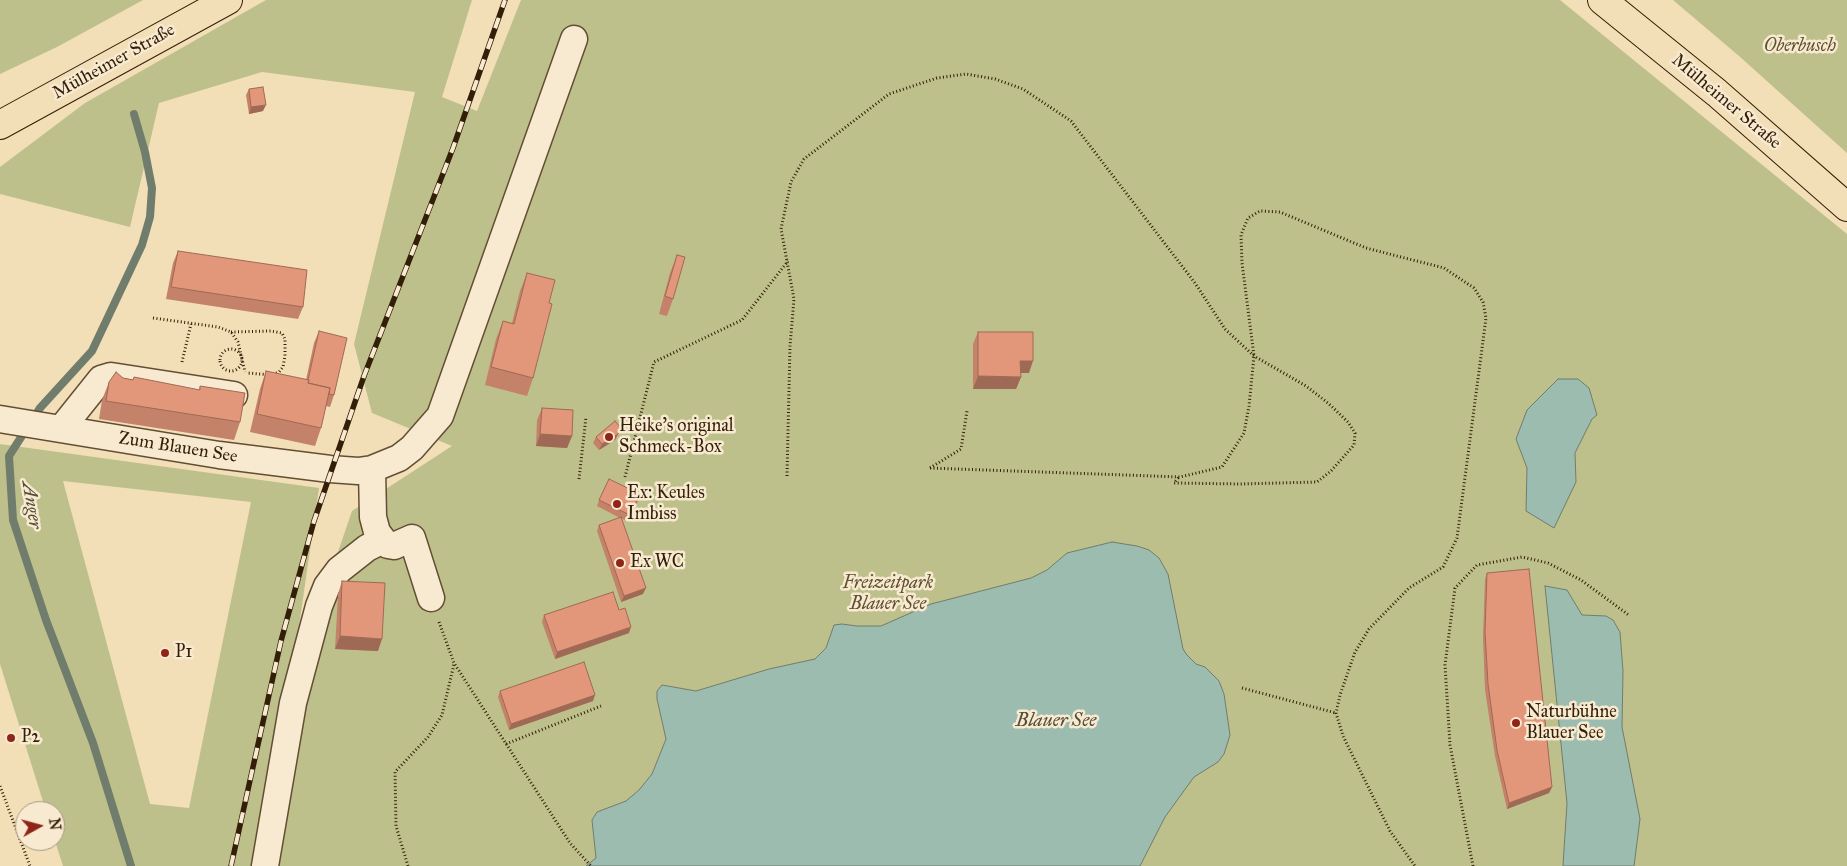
<!DOCTYPE html>
<html>
<head>
<meta charset="utf-8">
<style>
  body { margin:0 }
  #map { position:relative; width:1847px; height:866px; overflow:hidden; background:#f2deb7; font-family:"IM FELL Great Primer",serif }
  canvas { display:block }
  .north { position:absolute; left:15px; top:801px; width:50px; height:50px; box-sizing:border-box; background:#f7ead0; border:1px solid #a99880; border-radius:50%; rotate:83deg; font-size:14px; font-weight:700; line-height:20px; text-align:center; color:#331e07 }
  .north::after { content:''; display:block; margin:auto; width:18px; height:22px; background:#8f2418; clip-path:polygon(50% 0,100% 100%,50% 72%,0 100%) }
</style>
</head>
<body>
<div id="map">
<canvas width="1847" height="866"></canvas>
<div class="north">N</div>
</div>
<script>
const ctx = document.querySelector('canvas').getContext('2d');
ctx.lineJoin = 'round';
function fill(path, color) { ctx.fillStyle = color; ctx.fill(path, 'evenodd'); }
const toPath = rows => new Path2D(rows.map(r => 'M' + r).join(''));
function strokePath(path, color, width, dash) { ctx.strokeStyle = color; ctx.lineWidth = width; ctx.lineCap = dash ? 'butt' : 'round'; ctx.setLineDash(dash || []); ctx.stroke(path); }
function drawText(font, color, halo, rows, align = 'center') {
  ctx.font = font + ' "IM FELL Great Primer",serif'; ctx.lineWidth = 5; ctx.setLineDash([]); ctx.textBaseline = 'middle'; ctx.strokeStyle = halo; ctx.fillStyle = color; for (const [text, x, y, turn = 0] of rows) {
    ctx.save(); ctx.translate(x, y); ctx.rotate((+turn || 0) * Math.PI / 180); ctx.textAlign = isNaN(turn) ? turn : align; if (halo) ctx.strokeText(text, 0, 0); ctx.fillText(text, 0, 0); ctx.restore();
  }
}
const green = toPath([
  [0,0,143,0,57,47,0,74],
  [266,0,472,0,442,97,477,111,521,0,1560,0,1847,234,1847,866,63,866,55,841,55,811,46,811,0,664,0,444,319,488,289,695,352,511,452,446,372,413,354,344,415,92,262,72,159,103,130,227,0,194,0,167,85,103],
  [63,481,251,502,189,808,150,804],
  [1673,0,1847,0,1847,153,1739,56]
]);
const water = toPath([
  [1558,379,1578,379,1589,388,1597,415,1592,419,1575,453,1576,482,1554,528,1526,511,1527,468,1516,439,1527,410,1558,379],
  [1112,542,1137,546,1149,550,1159,558,1168,574,1183,649,1187,655,1196,664,1205,667,1219,681,1224,694,1230,735,1224,754,1218,762,1194,777,1165,817,1140,866,586,866,596,858,592,820,597,812,626,801,639,790,652,774,666,739,657,699,657,691,662,685,696,691,769,669,815,659,826,648,834,625,842,624,857,626,881,626,931,604,1031,578,1047,570,1067,553,1112,542],
  [1545,586,1567,590,1582,615,1606,616,1613,620,1620,632,1623,671,1622,727,1640,819,1634,866,1563,866,1567,803,1545,586]
]);
const stream = toPath([
  [33,419,40,408,92,351,142,245,150,217,152,188,145,152,134,114],
  [27,428,9,456,13,520,46,620,93,743,131,866]
]);
const path = toPath([
  [153,318,218,327,231,332,238,342,245,372],
  [231,332,271,331,282,333,285,339,285,356,283,367,279,372,272,375,248,373],
  '220 360a11 11 0 1 1 22 0a11 11 0 1 1-22 0Z',
  [182,362,191,324],
  [930,468,1180,477,1222,467,1244,433,1249,406,1254,356,1242,263,1241,235,1248,218,1260,211,1280,212,1366,248,1444,268,1474,288,1483,302,1486,318,1457,538,1443,567,1409,588,1369,629,1355,652,1340,695,1336,713,1343,736,1390,831,1415,866],
  [930,468,961,449,967,411],
  [787,476,790,346,794,299,781,229,791,182,804,159,889,94,937,78,966,74,995,79,1023,89,1071,121,1195,283,1225,329,1254,356,1306,386,1328,403,1348,422,1355,433,1354,445,1331,471,1317,482,1240,484,1174,483,1179,477],
  [625,477,654,362,742,320,788,261],
  [579,479,586,417],
  [439,622,454,663,570,843,591,866],
  [1242,688,1336,713],
  [506,744,601,706],
  [0,786,30,866],
  [408,866,396,826,395,772,428,737,442,715,454,664],
  [1473,866,1450,745,1445,665,1455,588,1477,565,1522,557,1548,563,1581,580,1630,616]
]);
const minor = toPath([
  [0,419,219,455,330,469,358,471,372,469,399,458,412,448,440,416,574,39],
  [61,429,101,379,111,376,234,395],
  [372,469,373,517,377,532,383,540],
  [265,866,293,703,319,606,327,586,339,570,367,548,383,540,388,545,394,546,412,538,431,598]
]);
const major = toPath([
  [1602,0,1717,93,1847,207],
  [0,125,228,0]
]);
const rail = toPath([
  [231,866,281,641,314,521,364,376,453,148,505,0]
]);
const wall = toPath([
  [249,89,263,111,249,114,246,95],
  [178,251,303,307,298,319,166,299,173,263],
  [677,255,673,299,667,316,659,314,670,273],
  [527,273,549,303,533,378,527,396,485,385,496,339,503,321,512,323,520,291],
  [319,331,334,395,330,407,326,406,321,428,315,446,250,432,260,389,266,371,306,380,314,343],
  [978,332,1029,373,1021,373,1021,377,1016,389,973,389,973,344],
  [123,378,199,390,200,386,240,422,234,440,99,419,102,400,109,382],
  [542,408,572,436,567,448,536,446,537,420],
  [621,428,615,440,599,450,593,443,596,437],
  [599,500,638,501,628,522,621,518,643,594,621,602,597,531,599,525,620,518,597,506],
  [1487,573,1552,787,1549,793,1507,809,1495,756,1485,690,1483,638,1485,579],
  [342,581,378,651,335,649,338,594],
  [619,610,629,633,555,659,542,622,544,615],
  [500,691,593,701,509,730,498,697]
]);
const shadedWall = toPath([
  [266,105,263,111,249,114,251,107],
  [1020,361,1033,361,1029,373,1016,373],
  [978,376,1021,377,1016,389,973,389],
  [621,428,615,440,599,450,602,444],
  [540,434,572,436,567,448,536,446],
  [646,588,643,594,621,602,624,596],
  [631,627,629,633,555,659,557,652],
  [340,636,382,639,378,651,335,649],
  [595,695,593,701,509,730,511,724],
  [1552,787,1549,793,1507,809,1509,803]
]);
const building = toPath([
  [263,87,266,105,251,107,249,89,263,87],
  [178,251,307,270,303,307,171,287,178,251],
  [677,255,685,257,673,299,665,296,677,255],
  [527,273,555,280,549,303,552,304,533,378,491,367,503,321,514,324,527,273],
  [319,331,347,338,334,395,329,394,330,388,308,383,309,380,308,380,319,331],
  [978,332,1033,332,1033,361,1020,361,1021,377,978,376,978,332],
  [266,371,309,380,308,383,330,388,321,428,257,414,266,371],
  [116,372,123,378,133,380,134,377,200,390,200,386,245,393,240,422,106,401,109,382,116,372],
  [542,408,573,410,572,436,540,434,542,408],
  [615,421,621,428,618,434,602,444,596,437,615,421],
  [609,479,640,494,630,515,599,500,609,479],
  [621,517,646,588,624,596,599,525,621,517],
  [1529,569,1552,787,1509,803,1497,750,1488,684,1485,632,1487,573,1529,569],
  [342,581,385,583,382,639,340,636,342,581],
  [613,592,619,610,625,608,631,627,557,652,544,615,613,592],
  [584,662,595,695,511,724,500,691,584,662]
]);
const markers = [
  [609,437,5,"#8f2418"],
  [617,504,5,"#8f2418"],
  [620,563,5,"#8f2418"],
  [165,653,5,"#8f2418"],
  [1516,723,5,"#8f2418"],
  [11,738,5,"#8f2418"]
];
const parkNames = [
  ["Oberbusch",1800,47],
  ["Freizeitpark",888,584],
  ["Blauer See",888,605]
];
const streetNames = [
  ["Mülheimer Straße",114,62,-29],
  ["Mülheimer Straße",1726,102,40],
  ["Zum Blauen See",178,448,9]
];
const poiNames = [
  ["Heike's original",619,427],
  ["Schmeck-Box",619,448],
  ["Ex: Keules",627,494],
  ["Imbiss",627,515],
  ["Ex WC",630,563],
  ["P1",175,653],
  ["Naturbühne",1526,713],
  ["Blauer See",1526,734],
  ["P2",21,738]
];
const waterNames = [
  ["Anger",31,505,81],
  ["Blauer See",1056,721]
];
fill(green, '#bec08c');
fill(water, '#9bbcaf');
strokePath(water, '#717d6c', 1);
strokePath(stream, '#717d6c', 8);
strokePath(minor, '#634e33', 29);
strokePath(major, '#331e07', 30);
strokePath(path, '#331e07', 3, [1, 2.5]);
strokePath(minor, '#f7ead0', 26);
strokePath(major, '#f2deb7', 28);
strokePath(rail, '#331e07', 5.5);
strokePath(rail, '#f7ead0', 4, [11]);
fill(wall, '#c38269');
fill(shadedWall, '#9f6a55');
fill(building, '#e3977a');
strokePath(building, '#9f6a55', 1);
for (const [x, y, r, color] of markers) { const dot = new Path2D(); dot.arc(x, y, r, 0, 2 * Math.PI); ctx.fillStyle = color; ctx.fill(dot); strokePath(dot, '#f7ead0', 2); }
drawText('italic 18px', '#5d4f2f', '#f7ead0', parkNames);
drawText('18px', '#331e07', '#f7ead0', streetNames);
drawText('18px', '#331e07', '#f7ead0', poiNames, 'left');
drawText('italic 19px', '#524d39', '#f7ead0', waterNames);
</script>
</body>
</html>
